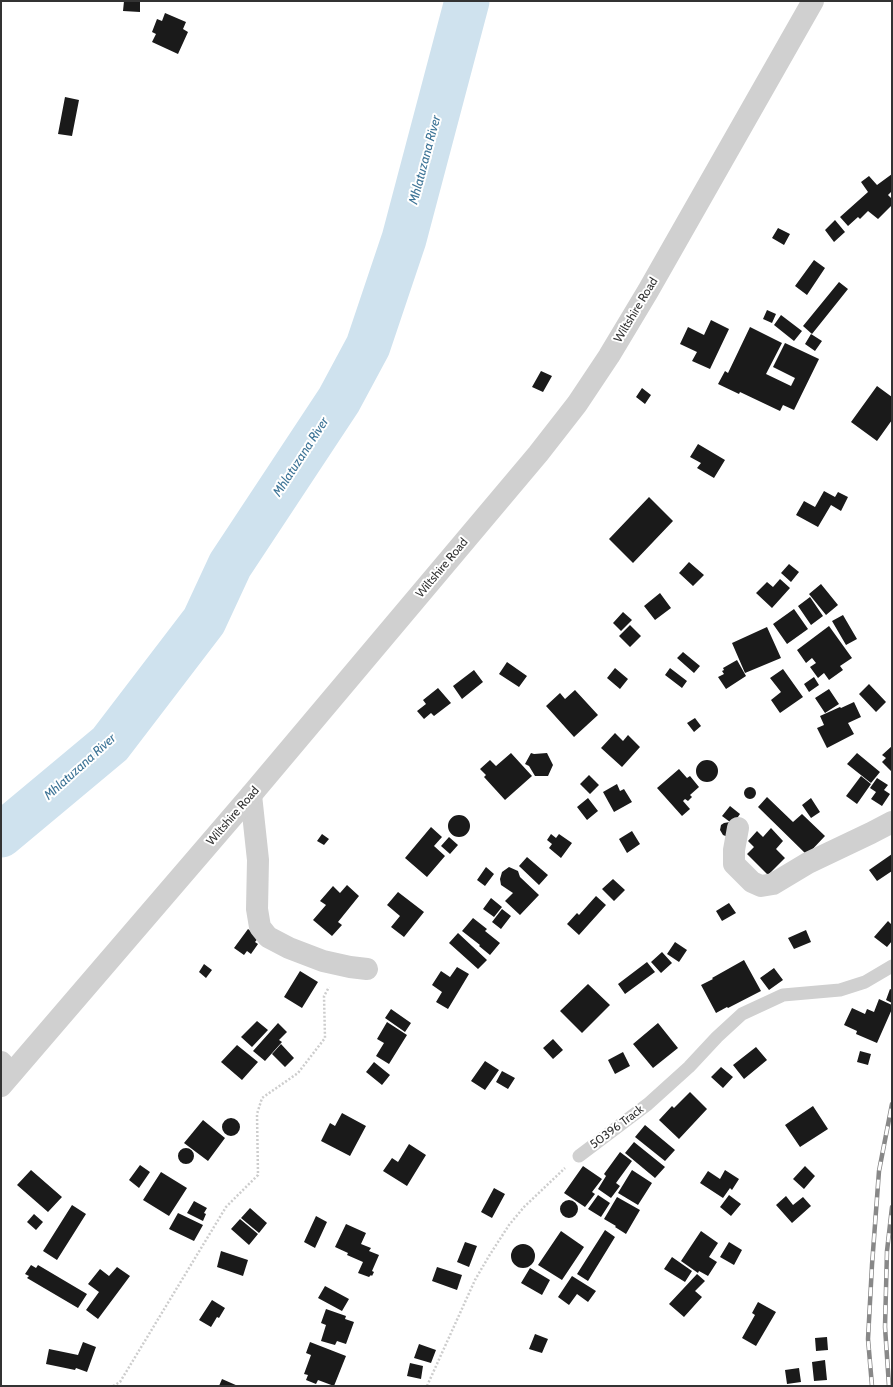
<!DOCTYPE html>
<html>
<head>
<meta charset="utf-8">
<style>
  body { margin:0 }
  #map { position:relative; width:893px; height:1387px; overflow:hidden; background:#fff; font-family:Cabin,sans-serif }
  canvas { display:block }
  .frame { position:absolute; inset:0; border:2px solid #333; pointer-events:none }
</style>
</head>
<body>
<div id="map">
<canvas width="893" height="1387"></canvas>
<div class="frame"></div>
</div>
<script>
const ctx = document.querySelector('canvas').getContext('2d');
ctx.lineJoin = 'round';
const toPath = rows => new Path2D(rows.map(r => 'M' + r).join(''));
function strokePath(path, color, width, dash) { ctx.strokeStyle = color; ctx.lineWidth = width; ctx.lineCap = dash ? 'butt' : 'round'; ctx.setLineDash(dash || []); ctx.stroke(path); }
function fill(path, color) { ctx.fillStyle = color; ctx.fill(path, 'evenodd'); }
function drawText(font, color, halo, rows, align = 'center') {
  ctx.font = font + ' Cabin,sans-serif'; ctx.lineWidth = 4; ctx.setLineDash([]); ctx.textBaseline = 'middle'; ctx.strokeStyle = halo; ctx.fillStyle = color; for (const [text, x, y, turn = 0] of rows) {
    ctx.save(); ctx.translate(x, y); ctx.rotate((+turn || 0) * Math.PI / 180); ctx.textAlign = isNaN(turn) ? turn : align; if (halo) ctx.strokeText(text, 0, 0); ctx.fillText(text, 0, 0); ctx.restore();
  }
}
const river = toPath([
  [1,835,110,744,204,621,230,565,339,400,368,346,404,239,467,1]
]);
const building = toPath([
  [124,1,140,1,140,12,123,11],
  [165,13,186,22,183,29,188,32,178,54,152,42,156,34,152,32,157,19,162,21],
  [65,97,79,100,72,136,58,134],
  [892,174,892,191,888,195,892,199,892,205,878,219,868,211,860,219,858,217,848,226,840,217,868,192,861,182,869,176,877,185],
  [835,220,845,232,834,242,825,230],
  [778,228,790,234,784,245,772,238],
  [814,260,825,268,807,295,795,286],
  [839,282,848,289,812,334,803,326],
  [767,310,776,314,772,323,763,319],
  [781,315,802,331,794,341,774,325],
  [711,320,729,329,710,369,692,361,697,352,680,344,688,327,704,335],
  [750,327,782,343,766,374,791,386,795,378,773,367,785,343,819,359,794,410,783,405,780,411,740,392,739,394,718,384,725,371,728,373],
  [811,334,822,341,815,351,805,344],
  [541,371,552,376,543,392,532,387],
  [877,386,892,397,892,420,877,441,851,422],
  [642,388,651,395,645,404,636,397],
  [698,444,725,460,714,478,697,468,701,463,690,457],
  [824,491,835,497,838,492,848,497,841,511,831,505,818,527,796,515,804,501,815,507],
  [649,497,673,521,633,563,609,539],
  [689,562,704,575,693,586,679,573],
  [789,564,799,572,791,582,781,573],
  [780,579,790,588,772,608,756,593,767,582,773,587],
  [821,584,838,605,826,615,809,594],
  [660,593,671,608,655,620,644,606],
  [810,597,823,616,811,625,798,606],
  [794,609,808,629,787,644,773,624],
  [623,612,632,620,621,631,613,623],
  [843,615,857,639,846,645,832,621],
  [630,625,641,636,630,647,619,636],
  [829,626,852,658,840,666,843,670,829,680,824,673,818,678,810,667,816,663,812,658,806,663,797,650],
  [767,627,781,658,745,673,732,643],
  [683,652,700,666,694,673,677,658],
  [737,660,746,676,726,689,718,677,724,674,722,671,724,670,723,668],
  [507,662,527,676,519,687,499,674],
  [615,668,628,679,620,689,607,678],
  [670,668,687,681,682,688,665,675],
  [783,669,803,697,780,713,771,700,781,692,770,678],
  [474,670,483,682,462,699,453,686],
  [814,677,819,685,809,692,804,684],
  [869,684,886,702,876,712,859,694],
  [438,688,451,703,434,716,431,713,424,719,417,711,426,704,423,700],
  [829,689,839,704,825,713,815,698],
  [575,690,598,715,574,737,546,706,560,693,565,699],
  [854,702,861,717,848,723,854,734,827,748,817,728,824,725,820,716,840,707,841,708],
  [695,718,701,726,694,732,687,723],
  [615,733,623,741,628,735,640,747,622,767,601,748],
  [892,746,892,772,882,762,886,758,882,755],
  [511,753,532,776,505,800,484,777,486,775,480,769,490,760,496,766],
  [531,753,534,754,547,753,553,765,548,776,535,776,529,766,525,764],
  [857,753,880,772,871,783,847,764],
  '696 771a11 11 0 1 1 22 0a11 11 0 1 1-22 0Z',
  [679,769,687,778,690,776,699,787,690,795,692,797,688,801,685,799,683,801,690,809,682,816,657,788],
  [589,775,599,785,590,794,580,784],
  [861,776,871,784,857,804,846,796],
  [877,778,888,785,884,790,890,794,882,806,871,799,876,792,870,788],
  [617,784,620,791,624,789,632,802,614,812,603,792],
  '744 793a6 6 0 1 1 12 0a6 6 0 1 1-12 0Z',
  [767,797,793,822,802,814,825,836,807,855,758,807],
  [588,798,598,811,587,820,577,807],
  [811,798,820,812,811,818,802,805],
  [730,806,740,814,733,824,728,837,723,835,720,830,721,825,724,823,730,822,722,816],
  '448 826a11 11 0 1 1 22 0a11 11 0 1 1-22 0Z',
  [431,827,442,837,434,846,445,856,427,877,405,858],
  [771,828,783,841,776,849,785,858,768,875,747,854,754,847,748,841,757,831,763,837],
  [632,831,640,844,627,853,619,839],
  [322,834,329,839,324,845,317,841],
  [551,834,556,838,559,834,572,843,561,858,549,848,552,844,547,840],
  [449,837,458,845,450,854,441,846],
  [892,854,892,871,877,881,869,870],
  [527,857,548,875,539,885,519,866],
  [486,867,494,874,485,886,477,880],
  [509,867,518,871,520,877,539,895,520,915,505,901,513,893,501,885,500,879,502,872],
  [613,879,625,890,614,901,602,889],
  [347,885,359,896,338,922,342,925,332,936,313,920,326,905,320,901,333,886,340,893],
  [398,892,424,912,404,937,391,927,400,916,387,905],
  [596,896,606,905,579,935,567,924,577,913,579,915],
  [491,898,502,907,494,917,483,909],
  [729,903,736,913,722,921,716,911],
  [502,909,511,916,501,929,492,922],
  [473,918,487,929,485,931,500,943,490,955,479,946,480,945,462,931],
  [888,921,891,924,892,923,892,941,887,947,874,937],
  [248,929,259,937,255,942,258,944,251,954,247,951,244,955,234,948],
  [806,930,811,942,794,949,788,938],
  [458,933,487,960,478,969,449,943],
  [675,942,687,950,679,962,667,954],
  [662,952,672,963,661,973,651,962],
  [744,960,761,991,728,1008,727,1007,716,1013,701,985,713,979,712,978],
  [647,962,655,972,625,994,618,984],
  [204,964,212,970,206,978,199,972],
  [457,967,469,974,448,1009,436,1002,442,992,432,985,441,971,450,977],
  [774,968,783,980,769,990,760,978],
  [300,971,318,982,302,1008,284,997],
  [588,984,610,1005,582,1033,560,1011],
  [890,989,892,990,892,1003,886,1000],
  [879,999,892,1005,892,1009,877,1043,856,1034,857,1031,844,1025,852,1008,865,1014,867,1009,874,1012],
  [391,1009,411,1023,405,1032,385,1018],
  [257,1021,268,1030,252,1047,241,1037],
  [387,1022,407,1035,389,1064,376,1056,384,1043,377,1039],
  [278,1023,287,1032,279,1040,282,1042,265,1061,253,1051],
  [658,1023,678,1048,653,1068,633,1044],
  [553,1039,563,1050,553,1059,543,1048],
  [281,1044,294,1058,285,1067,272,1054],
  [237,1045,258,1062,242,1080,221,1062],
  [756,1047,767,1060,744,1079,733,1065],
  [860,1051,871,1054,868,1065,857,1062],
  [623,1052,630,1066,615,1074,608,1060],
  [485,1061,499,1070,485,1090,471,1081],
  [374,1062,390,1075,382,1085,366,1072],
  [721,1067,733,1077,723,1088,711,1077],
  [502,1071,515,1078,508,1089,496,1082],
  [690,1092,707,1109,679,1139,659,1120,672,1106,674,1108],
  [813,1106,828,1129,800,1147,785,1125],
  [342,1113,366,1126,350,1156,321,1141,330,1123,335,1126],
  '222 1127a9 9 0 1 1 18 0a9 9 0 1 1-18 0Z',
  [203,1120,225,1138,208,1161,184,1143],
  [645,1125,675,1150,665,1161,635,1137],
  [634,1142,665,1167,655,1178,625,1153],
  [409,1144,426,1155,407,1186,383,1171,392,1158,398,1162],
  '178 1156a8 8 0 1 1 16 0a8 8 0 1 1-16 0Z',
  [620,1152,632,1161,616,1183,620,1186,611,1198,598,1189,606,1176,604,1174],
  [140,1165,150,1172,139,1188,129,1180],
  [583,1166,602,1179,592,1192,595,1194,585,1207,564,1193],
  [805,1166,815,1176,804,1189,793,1179],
  [31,1170,62,1197,48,1212,17,1185],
  [632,1170,652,1183,638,1205,618,1193],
  [725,1170,739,1179,732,1190,730,1188,723,1198,700,1183,708,1171,720,1179],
  [161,1172,187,1188,169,1216,143,1200],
  [494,1188,505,1194,492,1218,481,1212],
  [598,1195,610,1203,601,1217,588,1209],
  [729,1195,741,1204,731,1216,720,1207],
  [786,1196,793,1205,803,1197,811,1206,792,1223,776,1205],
  [617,1197,640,1210,626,1234,615,1227,616,1226,604,1219],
  '560 1209a9 9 0 1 1 18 0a9 9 0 1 1-18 0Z',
  [194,1201,207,1208,204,1213,206,1214,203,1221,187,1213],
  [72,1205,86,1214,57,1260,43,1251],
  [250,1208,267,1223,259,1233,241,1218],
  [178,1213,203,1225,194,1241,169,1229],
  [34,1214,43,1222,36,1230,27,1222],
  [316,1216,327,1222,315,1248,304,1242],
  [240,1219,258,1234,249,1245,231,1229],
  [346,1224,366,1233,361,1244,371,1248,369,1251,379,1255,372,1271,374,1272,372,1276,371,1275,369,1277,358,1273,363,1262,347,1255,348,1253,335,1247],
  [605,1230,615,1237,588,1281,577,1274],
  [561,1231,584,1247,562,1280,538,1265],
  [701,1231,718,1243,709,1257,717,1262,708,1276,699,1271,698,1273,681,1261],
  [465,1242,477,1246,469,1267,457,1262],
  [729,1242,742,1250,734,1265,720,1257],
  '511 1256a12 12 0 1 1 24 0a12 12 0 1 1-24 0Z',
  [221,1251,248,1260,243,1276,217,1267],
  [672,1257,692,1271,685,1282,664,1269],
  [31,1265,36,1268,38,1265,87,1294,78,1308,27,1278,29,1276,25,1274],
  [117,1267,130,1276,98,1319,86,1310,99,1292,88,1284,100,1269,109,1276],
  [437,1267,462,1275,457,1290,432,1281],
  [530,1268,550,1280,542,1295,521,1283],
  [697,1274,705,1281,695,1291,702,1297,684,1317,669,1304],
  [572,1276,596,1291,588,1302,577,1294,569,1305,558,1297],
  [325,1286,349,1299,342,1311,318,1298],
  [212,1300,225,1308,219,1318,217,1317,211,1327,199,1320],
  [758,1302,776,1312,756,1346,742,1338,755,1315,752,1313],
  [326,1309,346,1316,345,1319,354,1322,346,1344,337,1341,335,1345,321,1341,326,1325,321,1323],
  [535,1334,548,1339,542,1353,529,1349],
  [827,1337,828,1350,816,1351,815,1338],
  [83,1342,96,1347,87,1372,76,1368,75,1370,46,1364,49,1349,78,1355],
  [310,1342,346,1356,334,1386,318,1380,316,1384,306,1380,308,1375,304,1374,311,1355,306,1353],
  [419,1344,436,1350,431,1363,414,1358],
  [825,1360,827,1380,814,1381,812,1362],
  [410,1363,423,1366,421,1379,407,1376],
  [799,1368,801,1382,787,1384,785,1370],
  [222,1379,238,1386,219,1386]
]);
const path = toPath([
  [113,1386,120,1382,226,1207,258,1175,257,1114,262,1098,298,1073,325,1038,324,996,329,987],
  [427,1386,475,1280,489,1256,509,1225,524,1207,565,1168]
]);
const service = toPath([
  [579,1156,648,1104,689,1067,717,1037,742,1014,783,995,840,990,865,982,892,966]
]);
const minor = toPath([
  [251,795,258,860,257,909,260,927,268,937,289,948,323,961,350,967,367,969],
  [738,828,734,850,734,864,752,882,761,886,773,884,808,863,871,833,892,822],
  [1,1062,12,1073]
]);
const tertiary = toPath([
  [1,1086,251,795,538,454,577,404,609,356,648,291,813,1]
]);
const rail = toPath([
  [872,1386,868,1339,872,1265,879,1171,892,1104],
  [889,1386,885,1327,887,1251,892,1207]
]);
const streetNames = [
  ["Wiltshire Road",636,310,-59],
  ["Wiltshire Road",442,568,-50],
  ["Wiltshire Road",233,816,-49],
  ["50396 Track",617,1127,-37]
];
const waterNames = [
  ["Mhlatuzana River",425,160,-75],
  ["Mhlatuzana River",301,457,-57],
  ["Mhlatuzana River",80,767,-42]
];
strokePath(river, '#cfe2ee', 45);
fill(building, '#1a1a1a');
strokePath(path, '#cdcdcd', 2.5, [2, 2]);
strokePath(service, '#d0d0d0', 13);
strokePath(minor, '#d0d0d0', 22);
strokePath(tertiary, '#d0d0d0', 22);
strokePath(rail, '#888', 4.5);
strokePath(rail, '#fff', 3, [9]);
drawText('12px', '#333', '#fff', streetNames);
drawText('italic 13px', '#3f7597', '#fff', waterNames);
</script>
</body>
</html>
